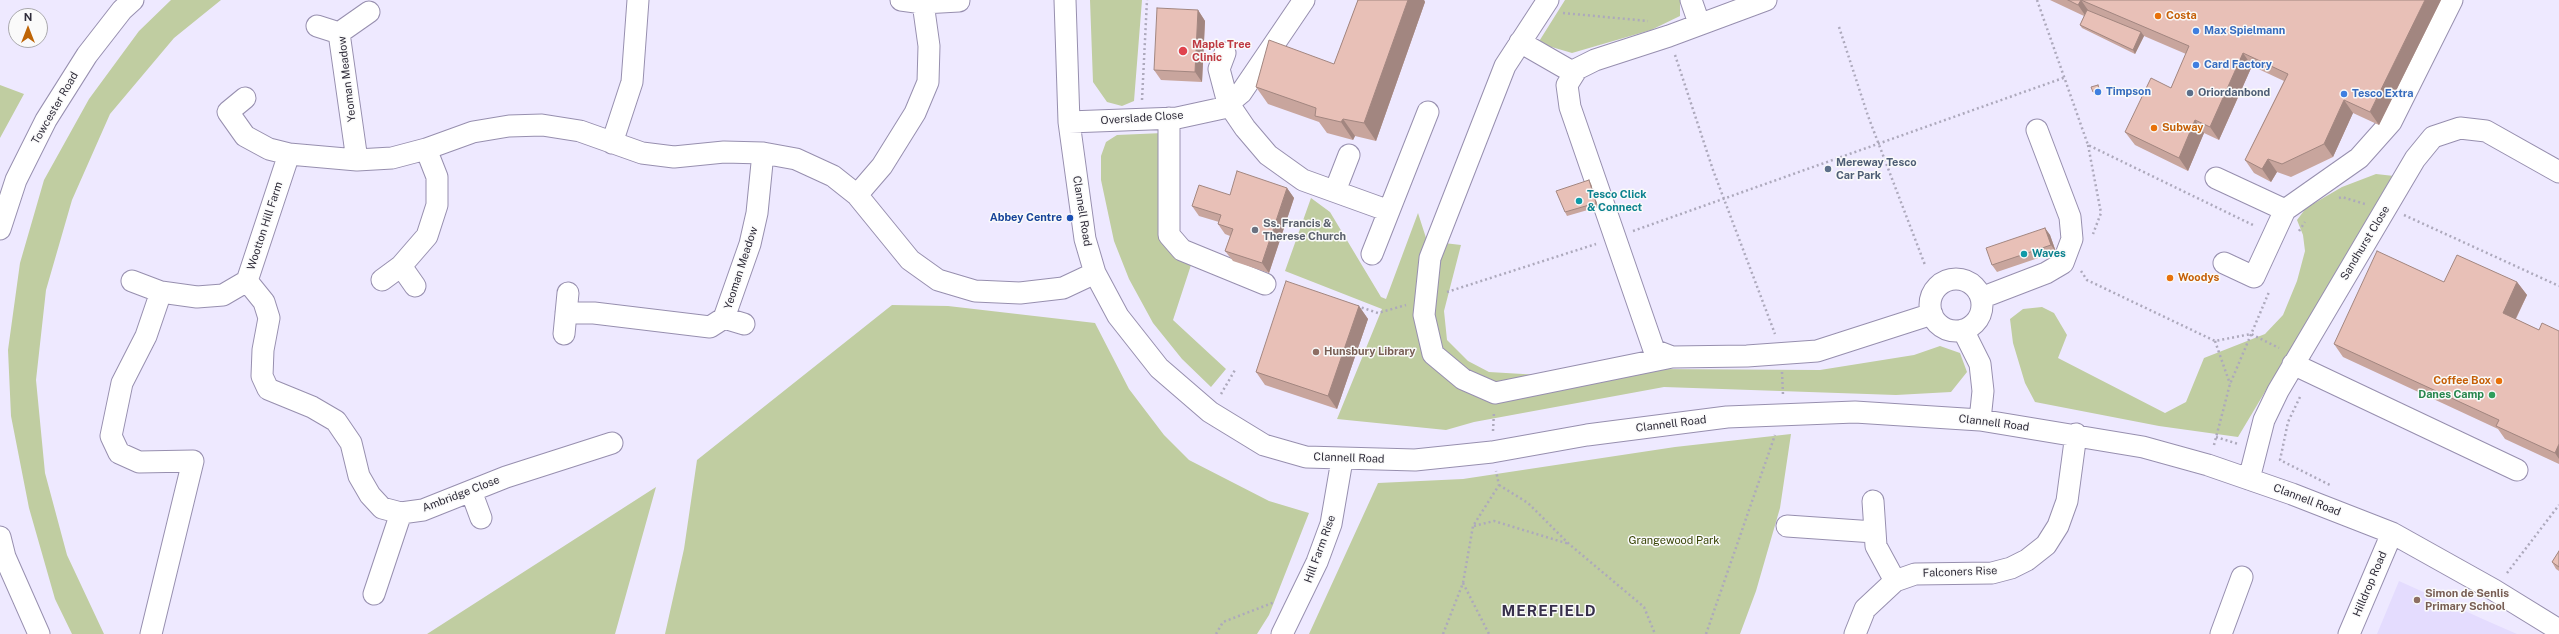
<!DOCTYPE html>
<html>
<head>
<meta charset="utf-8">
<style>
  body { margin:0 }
  #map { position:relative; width:2559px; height:634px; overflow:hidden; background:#eee9ff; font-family:"Public Sans",sans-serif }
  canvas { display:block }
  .north { position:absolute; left:8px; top:8px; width:40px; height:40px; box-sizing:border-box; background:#fafafa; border:1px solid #a9a8ad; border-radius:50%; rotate:0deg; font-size:11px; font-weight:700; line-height:16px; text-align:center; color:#2f2c39 }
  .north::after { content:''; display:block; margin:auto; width:14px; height:18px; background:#be6406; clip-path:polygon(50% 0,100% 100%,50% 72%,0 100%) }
</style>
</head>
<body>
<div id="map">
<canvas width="2559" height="634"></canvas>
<div class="north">N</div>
</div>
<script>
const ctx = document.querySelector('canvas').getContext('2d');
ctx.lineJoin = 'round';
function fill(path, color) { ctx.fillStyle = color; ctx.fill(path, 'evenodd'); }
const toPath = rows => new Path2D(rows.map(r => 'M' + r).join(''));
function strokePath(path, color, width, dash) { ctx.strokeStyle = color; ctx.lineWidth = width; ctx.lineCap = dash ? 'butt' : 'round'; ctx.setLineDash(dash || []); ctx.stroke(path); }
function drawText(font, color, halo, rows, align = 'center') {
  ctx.font = font + ' "Public Sans",sans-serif'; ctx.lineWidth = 3; ctx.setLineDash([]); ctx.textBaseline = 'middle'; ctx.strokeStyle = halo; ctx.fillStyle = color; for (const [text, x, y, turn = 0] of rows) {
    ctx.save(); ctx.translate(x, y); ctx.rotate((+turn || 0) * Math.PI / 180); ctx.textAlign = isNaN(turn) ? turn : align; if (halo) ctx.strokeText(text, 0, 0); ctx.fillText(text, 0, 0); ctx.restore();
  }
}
const built = toPath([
  [2399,581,2485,620,2517,634,2377,634]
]);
const green = toPath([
  [171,0,221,0,174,38,110,114,72,200,46,290,36,380,45,473,67,555,104,634,72,634,55,599,29,508,11,416,8,350,20,263,44,180,89,99,139,31],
  [1090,0,1142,0,1134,101,1122,106,1107,102,1093,82],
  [1565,0,1680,0,1680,16,1651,30,1572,53,1538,43],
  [0,85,24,94,0,138],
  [1163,133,1178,256,1191,265,1173,320,1226,369,1211,387,1182,359,1153,323,1129,279,1114,241,1101,180,1101,156,1106,142,1117,135],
  [2376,174,2394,176,2238,437,2159,426,2035,402,2025,383,2013,343,2010,319,2023,309,2042,307,2054,313,2067,335,2058,358,2165,413,2186,402,2204,358,2265,334,2283,315,2297,281,2305,251,2303,235,2297,220,2306,208,2342,187],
  [1311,198,1330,212,1381,297,1386,299,1418,213,1427,241,1461,245,1444,311,1447,340,1468,361,1489,372,1540,375,1652,369,1820,370,1914,355,1940,346,1960,353,1967,372,1951,392,1896,395,1664,387,1474,422,1446,430,1337,419,1382,309,1285,271],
  [892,305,948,306,1095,323,1129,389,1164,435,1189,460,1269,501,1309,513,1269,615,1257,634,665,634,684,549,697,460],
  [1791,434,1780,508,1756,591,1740,634,1309,634,1378,483,1463,479,1675,447],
  [656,487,615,634,427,634]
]);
const path = toPath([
  [2037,0,2088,145,2255,226],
  [1563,13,1648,21],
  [1839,27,1868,116,1925,265],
  [1675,55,1713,170,1775,334],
  [1142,100,1147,0],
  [2088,145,2101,213,2093,234],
  [2339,198,2342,197,2365,204],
  [2404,215,2559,286],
  [1633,231,2066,77],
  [2299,231,2305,222],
  [2081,271,2087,280,2215,341,2251,334,2279,348],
  [1447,292,1596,244],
  [1357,306,1378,313,1406,305],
  [2215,341,2230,384],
  [1782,372,1783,395],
  [1221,394,1235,370],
  [2300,397,2288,422,2280,460,2332,486],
  [1493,431,1494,412],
  [2216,437,2238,444],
  [2214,445,2230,384,2269,292],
  [1499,485,1528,503,1569,544,1644,607,1655,634],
  [1474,526,1494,521,1569,544],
  [2507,573,2559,505],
  [1463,583,1489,634],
  [1216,634,1223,622,1275,602],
  [1443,634,1463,583,1473,526,1499,485,1496,471],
  [1706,634,1775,435]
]);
const minor = toPath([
  [901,0,923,3,959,1],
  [1065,0,1069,122,1085,239,1095,273,1118,316,1159,368,1210,412,1264,445,1306,457,1415,460,1492,452,1587,435,1727,417,1855,412,1980,420,2143,447,2208,465,2292,494,2392,533,2494,590,2559,630],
  [1548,0,1505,66,1430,258,1424,315,1433,354,1463,379,1495,393,1672,357],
  [1691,0,1699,23],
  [1766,0,1669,36,1595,60,1577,69,1567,85,1570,107,1654,350,1672,357,1747,356,1817,351,1932,314],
  [317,26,339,33],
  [1520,42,1574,73],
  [1225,53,1219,69,1228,103,1245,128,1268,155,1303,180,1389,211],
  [245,98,228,112,245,136,269,149,289,154,357,160,392,158,426,149,473,132,509,126,542,125,580,131,642,153,674,157,724,152,763,153,796,159,833,176,857,195,910,260,938,280,975,291,1020,293,1063,288,1095,273],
  [1169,118,1169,235,1182,250,1265,284],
  [1069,122,1177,118,1223,108,1241,93,1304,0],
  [612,143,632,82,638,0],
  [357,160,339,33,369,12],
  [2216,178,2285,210,2359,158,2391,122,2452,0],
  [1335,191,1349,155],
  [857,195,882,166,915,113,928,82,929,46,923,3],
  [0,229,16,180,46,120,87,55,122,10,133,0],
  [1372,254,1428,112],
  [2224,263,2254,277,2285,210],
  [401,266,415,286],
  '1930 305a26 26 0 1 1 52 0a26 26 0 1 1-52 0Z',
  [382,280,401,266,427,236,437,205,437,177,426,149],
  [132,281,161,292,197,297,223,295,247,281,289,154],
  [247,281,264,302,269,318,263,350,262,376,268,389,312,407,336,421,351,443,359,476,370,495,382,508,401,513,423,510,506,477,612,443],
  [1981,298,2046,273,2063,263,2072,239,2070,217,2037,130],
  [566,313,594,313,710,327,724,318,750,244,757,213,763,153],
  [724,318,744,324],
  [1963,330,1980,364,1983,391,1980,420],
  [564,334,568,293],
  [2293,364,2517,470],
  [2249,479,2264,420,2278,391,2415,159,2433,137,2460,128,2486,131,2559,172],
  [471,491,481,518],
  [1873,501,1876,546,1895,581],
  [1787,526,1874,532],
  [0,537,5,557,39,634],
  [374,594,401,513],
  [151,634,193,461,139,462,119,453,111,436,122,383,146,336,161,292],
  [1282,634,1317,562,1331,524,1342,460],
  [1855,634,1865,609,1895,581,1915,574,1992,573,2011,568,2027,560,2046,545,2058,526,2067,501,2076,434],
  [2221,634,2242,577],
  [2349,634,2392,533]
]);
const wall = toPath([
  [1358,0,1424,0,1425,2,1376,141,1355,136,1353,140,1327,133,1319,122,1268,104,1256,87,1334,64],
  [2050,0,2441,0,2379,125,2353,113,2333,157,2291,177,2277,172,2271,182,2254,173,2245,160,2284,81,2252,66,2219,140,2204,133,2188,171,2135,145,2125,132,2171,88,2186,54,2144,36,2135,54,2082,28,2080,25,2084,16],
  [1198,10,1205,21,1202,82,1161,80,1154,70],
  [2098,85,2102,93,2096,95,2093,92],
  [1591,184,1598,207,1567,216,1565,212],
  [1287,188,1294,198,1269,273,1233,261,1225,251,1230,236,1225,234,1218,224,1219,222,1199,216,1192,206,1230,195],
  [2045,228,2050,235,2056,252,1997,272,1992,265],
  [2517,282,2527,295,2516,319,2539,330,2559,331,2559,464,2505,439,2498,429,2343,357,2334,344],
  [1359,306,1368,319,1337,409,1265,385,1256,372],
  [2559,551,2559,571,2556,569,2552,562]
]);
const shadedWall = toPath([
  [1408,0,1424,0,1425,2,1376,141,1364,123],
  [2081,0,2090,13,2087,18,2078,5],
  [2425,0,2441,0,2379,125,2370,112],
  [1198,10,1205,21,1202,82,1195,72],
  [2141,32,2144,36,2135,54,2133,50],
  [2243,53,2252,66,2219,140,2210,127],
  [2344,100,2353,113,2333,157,2324,144],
  [1343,119,1355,136,1353,140,1341,122],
  [2195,120,2204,133,2188,171,2179,158],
  [2268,159,2277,172,2271,182,2262,169],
  [1589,180,1591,184,1598,207,1596,203],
  [1287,188,1294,198,1269,273,1262,263],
  [2045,228,2050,235,2056,252,2051,245],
  [2517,282,2527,295,2512,326,2503,313],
  [1359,306,1368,319,1337,409,1328,396],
  [2559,444,2559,459,2555,453]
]);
const building = toPath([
  [1358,0,1408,0,1364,123,1343,119,1341,122,1315,116,1316,108,1256,87,1269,40,1334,64,1358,0],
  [2068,0,2425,0,2370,112,2344,100,2324,144,2282,164,2268,159,2262,169,2245,160,2288,74,2243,53,2210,127,2195,120,2179,158,2125,132,2151,78,2171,88,2189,46,2081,0,2078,5,2068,0],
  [1157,8,1198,10,1195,72,1154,70,1157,8],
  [2087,10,2141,32,2133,50,2080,25,2087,10],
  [2098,85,2099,89,2093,92,2091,87,2098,85],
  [1237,171,1287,188,1262,263,1225,251,1233,229,1218,224,1221,215,1192,206,1199,185,1230,195,1237,171],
  [1589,180,1596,203,1565,212,1556,191,1589,180],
  [2045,228,2051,245,1992,265,1986,248,2045,228],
  [2377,251,2444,282,2457,255,2517,282,2503,313,2539,330,2542,323,2559,331,2559,444,2555,453,2496,426,2499,420,2334,344,2377,251],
  [1286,281,1359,306,1328,396,1256,372,1286,281],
  [2559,551,2559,567,2552,562,2559,551]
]);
const markers = [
  [2158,16,4,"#e8710a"],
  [2196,31,4,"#3f7fe0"],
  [1183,51,5,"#e0444e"],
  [2196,65,4,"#3f7fe0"],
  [2098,92,4,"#3f7fe0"],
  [2190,93,4,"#5c6f8a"],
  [2344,94,4,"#3f7fe0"],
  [2154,128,4,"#e8710a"],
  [1828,169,4,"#5c6f8a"],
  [1579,201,4,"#0f9aa8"],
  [1070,218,4,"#1a4fb4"],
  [1255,230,4,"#6b7280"],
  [2024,254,4,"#0f9aa8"],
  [2170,278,4,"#e8710a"],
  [1316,352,4,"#8d6e63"],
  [2499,381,4,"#e8710a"],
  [2492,395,4,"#2e9e5b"],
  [2417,600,4,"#8d6e63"]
];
const foodNames = [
  ["Costa",2166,16],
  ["Subway",2162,128],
  ["Woodys",2178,278],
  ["Coffee Box",2491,381,"right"]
];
const shopNames = [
  ["Max Spielmann",2204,31],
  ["Card Factory",2204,65],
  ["Timpson",2106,92],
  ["Tesco Extra",2352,94]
];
const healthNames = [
  ["Maple Tree",1192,45],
  ["Clinic",1192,58]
];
const streetNames = [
  ["Yeoman Meadow",347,79,-97],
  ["Towcester Road",55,108,-60],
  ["Overslade Close",1142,118,-4],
  ["Clannell Road",1082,211,81],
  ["Wootton Hill Farm",265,226,-72],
  ["Sandhurst Close",2365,243,-59],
  ["Yeoman Meadow",741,268,-72],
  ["Clannell Road",1994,423,7],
  ["Clannell Road",1671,424,-7],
  ["Clannell Road",1349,458,2],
  ["Ambridge Close",461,494,-21],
  ["Clannell Road",2307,500,21],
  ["Hill Farm Rise",1320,549,-70],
  ["Falconers Rise",1960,572,-2],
  ["Hilldrop Road",2370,584,-67]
];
const serviceNames = [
  ["Oriordanbond",2198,93],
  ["Mereway Tesco",1836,163],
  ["Car Park",1836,176]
];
const cultureNames = [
  ["Tesco Click",1587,195],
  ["& Connect",1587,208],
  ["Waves",2032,254]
];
const transitNames = [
  ["Abbey Centre",1062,218]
];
const worshipNames = [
  ["Ss. Francis &",1263,224],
  ["Therese Church",1263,237]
];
const educationNames = [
  ["Hunsbury Library",1324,352],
  ["Simon de Senlis",2425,594],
  ["Primary School",2425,607]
];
const leisureNames = [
  ["Danes Camp",2484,395]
];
const parkNames = [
  ["Grangewood Park",1674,541]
];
const districtNames = [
  ["MEREFIELD",1549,611]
];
fill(built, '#e4dcfe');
fill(green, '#c0cda1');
strokePath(minor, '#978faf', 23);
strokePath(path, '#ada9bc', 2.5, [2, 3]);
strokePath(minor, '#fff', 21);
fill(wall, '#c8a59d');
fill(shadedWall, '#a28680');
fill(building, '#e8c0b7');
strokePath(building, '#a28680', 1);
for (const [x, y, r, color] of markers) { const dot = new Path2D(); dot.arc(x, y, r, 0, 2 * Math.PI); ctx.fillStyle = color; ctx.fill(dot); strokePath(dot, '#fafafa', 1.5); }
drawText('bold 11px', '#c56008', '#fafafa', foodNames, 'left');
drawText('bold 11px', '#366cbe', '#fafafa', shopNames, 'left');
drawText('bold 11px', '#be3a42', '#fafafa', healthNames, 'left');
drawText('11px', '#2f2c39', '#fafafa', streetNames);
drawText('bold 11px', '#4e5e75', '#fafafa', serviceNames, 'left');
drawText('bold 11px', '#0d838f', '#fafafa', cultureNames, 'left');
drawText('bold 11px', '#164399', '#fafafa', transitNames, 'right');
drawText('bold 11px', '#5b616d', '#fafafa', worshipNames, 'left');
drawText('bold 11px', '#785e54', '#fafafa', educationNames, 'left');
drawText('bold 11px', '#27864d', '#fafafa', leisureNames, 'right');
drawText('11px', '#364203', '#fafafa', parkNames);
ctx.letterSpacing = '1px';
drawText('bold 15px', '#372f4b', '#fafafa', districtNames);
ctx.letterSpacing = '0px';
</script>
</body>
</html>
